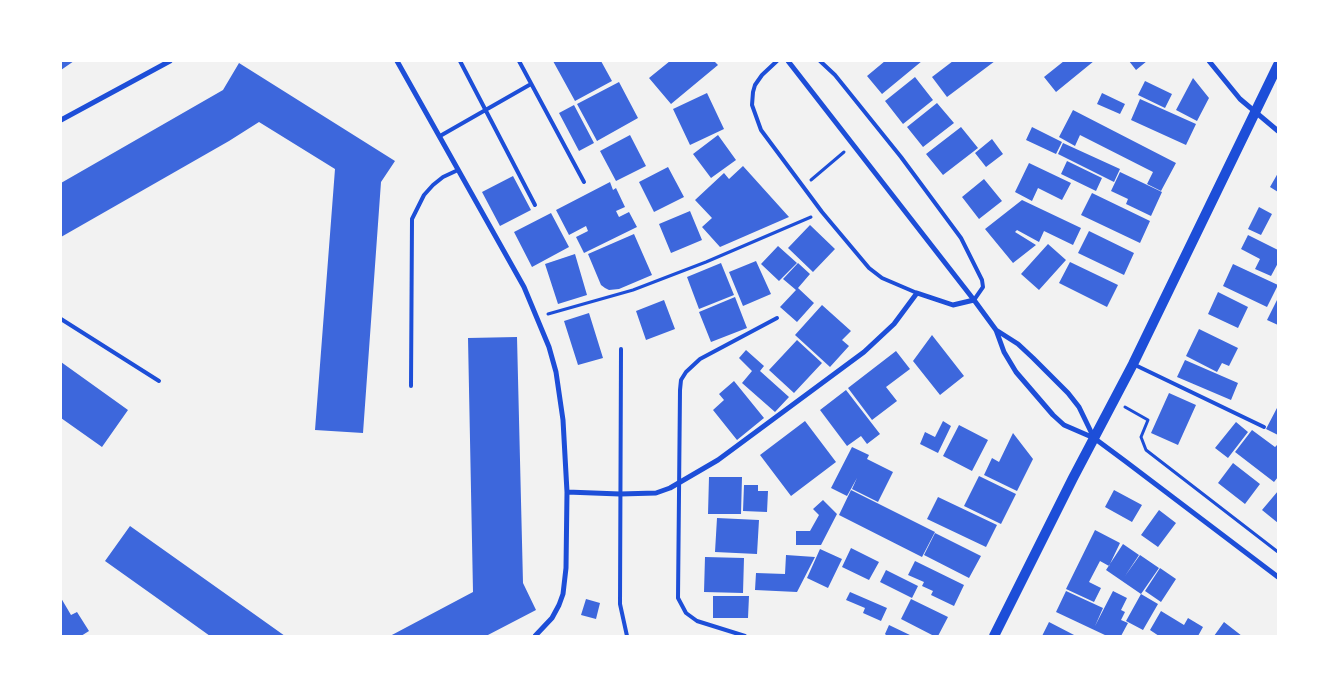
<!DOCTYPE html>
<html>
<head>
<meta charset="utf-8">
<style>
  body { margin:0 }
  #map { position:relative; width:1339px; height:697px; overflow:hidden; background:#f2f2f2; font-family:Roboto,sans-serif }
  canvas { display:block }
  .frame { position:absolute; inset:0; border:62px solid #fff; pointer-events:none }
</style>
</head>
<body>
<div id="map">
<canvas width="1339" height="697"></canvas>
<div class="frame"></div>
</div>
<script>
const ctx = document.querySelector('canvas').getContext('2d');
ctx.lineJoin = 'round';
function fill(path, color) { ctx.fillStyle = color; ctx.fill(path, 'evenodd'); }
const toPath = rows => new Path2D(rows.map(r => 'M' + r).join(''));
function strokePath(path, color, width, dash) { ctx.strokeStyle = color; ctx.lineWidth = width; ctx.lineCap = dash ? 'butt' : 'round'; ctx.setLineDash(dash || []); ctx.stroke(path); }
const building = toPath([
  [61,61,74,61,61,70],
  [553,61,601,61,612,81,575,101],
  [670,61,714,61,718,65,671,104,649,78],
  [885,61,922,61,882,94,867,76],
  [953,61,995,61,947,97,932,77],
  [1064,61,1094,61,1056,92,1044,77],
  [1129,61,1147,61,1136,70],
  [239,63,395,161,381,182,363,433,315,430,335,169,259,122,229,141,61,237,61,183,223,90],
  [915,77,933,100,903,124,885,101],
  [1193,78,1209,98,1197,121,1176,110],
  [1145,81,1172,94,1165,108,1138,95],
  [619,82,638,118,597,141,577,104],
  [707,93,724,129,690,145,673,109],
  [1102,93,1125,104,1120,114,1097,104],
  [1140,99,1196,124,1186,145,1131,120],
  [937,103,954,123,923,147,907,127],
  [574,105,594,143,579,151,559,113],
  [1073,110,1176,163,1161,191,1147,184,1153,172,1080,135,1075,146,1059,137],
  [961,127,978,148,943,175,926,154],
  [1032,127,1062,142,1056,154,1026,140],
  [630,135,646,166,616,181,600,151],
  [718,135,736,160,711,178,693,154],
  [992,139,1003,154,986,167,975,153],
  [1063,143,1120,169,1114,182,1058,154],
  [1067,161,1102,178,1096,191,1061,174],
  [1029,163,1071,183,1062,200,1038,188,1032,201,1015,192],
  [743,166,789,217,720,247,702,227,712,218,695,200,724,173,729,179],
  [668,167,684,197,654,212,639,182],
  [1120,172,1162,192,1151,216,1126,204,1128,199,1111,191],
  [1278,173,1278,192,1270,187],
  [513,176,531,210,500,226,482,192],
  [984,179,1002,201,979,219,962,197],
  [610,182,613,190,616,188,625,207,616,211,619,217,629,212,637,227,584,253,576,237,588,231,586,226,569,235,556,210],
  [1092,193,1150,221,1140,243,1081,215],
  [1022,200,1081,228,1073,245,1044,231,1039,242,1017,230,1015,232,1036,245,1013,263,985,229],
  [1259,207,1272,214,1261,235,1248,229],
  [690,211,702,240,671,253,659,224],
  [551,213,569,247,532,267,514,232],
  [810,225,835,249,813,272,788,248],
  [1089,231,1134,253,1124,275,1078,253],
  [634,234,652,275,619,289,609,290,605,288,601,285,588,254],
  [1248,235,1278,250,1278,263,1271,276,1255,269,1260,259,1241,249],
  [1048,244,1066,260,1039,290,1021,274],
  [778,246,797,263,779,281,761,264],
  [575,254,587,295,558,304,545,264],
  [756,261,771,294,743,306,729,272],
  [1070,262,1118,285,1107,307,1059,283],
  [721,263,734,295,699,309,687,277],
  [798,263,810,274,798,288,814,303,797,322,780,307,796,290,783,279],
  [1233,264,1278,285,1267,307,1223,286],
  [1218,292,1248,307,1238,328,1208,314],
  [735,297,747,328,711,342,699,312],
  [1278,298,1278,325,1267,320],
  [664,300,675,329,646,340,636,311],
  [822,305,851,331,842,340,849,346,830,367,795,335],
  [589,313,603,358,578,365,564,321],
  [1199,329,1238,348,1229,366,1222,363,1217,372,1186,356],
  [932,335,964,376,940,395,913,361],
  [517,337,523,583,536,610,486,636,390,636,473,592,468,338],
  [797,340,822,363,794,393,769,370],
  [746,350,764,366,760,371,789,397,775,412,742,383,752,371,739,358],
  [896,351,910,369,886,387,897,401,872,420,848,388],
  [1185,360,1238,383,1231,400,1177,377],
  [61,362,128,410,102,447,61,418],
  [734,381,764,418,737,440,713,410,724,400,719,394],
  [846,390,880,434,867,444,861,436,847,446,820,410],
  [1169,393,1196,405,1178,445,1151,433],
  [1278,406,1278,435,1266,429],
  [805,421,836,462,791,496,760,455],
  [943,421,951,426,938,453,920,444,925,432,935,437],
  [1236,422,1248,432,1228,458,1215,448],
  [959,425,988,440,972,471,943,456],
  [1252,430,1275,447,1278,444,1278,477,1274,482,1235,452],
  [1013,433,1033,459,1017,491,984,475,992,458,999,462],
  [852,447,869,455,867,459,893,472,878,502,852,489,857,478,847,496,831,488],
  [1233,463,1260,484,1245,504,1218,483],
  [979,476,1016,494,1001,524,964,506],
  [709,477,742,477,741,514,708,514],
  [744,485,758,485,758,491,768,491,767,512,743,511],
  [851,490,935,532,922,557,839,515],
  [1114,490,1142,505,1132,522,1105,507],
  [1278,491,1278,523,1262,510],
  [938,497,997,525,986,547,927,519],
  [823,500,837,514,821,545,796,545,796,531,810,531,819,515,813,509],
  [1159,510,1176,523,1158,547,1141,535],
  [717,518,759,520,757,554,715,552],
  [130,526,247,609,285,636,210,636,157,598,105,561],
  [1095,530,1120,543,1109,566,1100,561,1089,582,1101,588,1094,602,1066,589],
  [935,533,981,556,969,578,924,555],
  [1123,544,1139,555,1125,576,1140,555,1159,568,1141,594,1106,570],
  [851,548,879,562,869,580,842,567],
  [820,549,842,559,828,588,807,578],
  [786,555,815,557,797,592,755,590,756,573,785,574],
  [705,557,744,558,743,593,704,592],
  [915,561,964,585,954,606,931,595,933,591,922,586,924,582,908,575],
  [1160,568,1176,579,1161,602,1145,591],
  [886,570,918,586,912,598,880,582],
  [1066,591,1103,608,1095,626,1113,591,1127,598,1121,610,1125,612,1121,620,1128,623,1121,636,1107,636,1056,612],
  [850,592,887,608,881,621,863,613,865,608,846,600],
  [1141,594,1158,604,1143,630,1126,621],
  [713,596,749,596,748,618,713,618],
  [61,598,71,615,77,612,89,631,81,636,61,636],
  [586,599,600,603,596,619,581,615],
  [911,599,948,617,938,636,934,636,901,619],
  [1161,611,1184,625,1188,618,1203,627,1198,636,1159,636,1150,630],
  [1049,622,1076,636,1042,636],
  [1224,622,1242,636,1214,636],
  [889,625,912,636,887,636,885,634]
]);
const path = toPath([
  [811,180,844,152],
  [548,314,633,290,706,262,811,217],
  [1125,407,1148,420,1141,437,1146,450,1278,552]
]);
const service = toPath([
  [460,61,535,205],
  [519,61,584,182],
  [777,61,762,75,755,85,753,92,752,105,761,130,822,212,869,268,882,278,917,293],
  [820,61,835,75,901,157,961,238,982,280,983,287,974,300],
  [440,136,531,84],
  [61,319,159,381],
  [621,349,620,604,627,636],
  [1133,364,1264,427],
  [411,386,412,219,424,195,433,185,443,177,458,170],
  [745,636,697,621,686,613,678,598,680,390,681,380,686,372,700,359,777,318]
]);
const minor = toPath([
  [397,61,524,287,549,347,556,372,563,420,567,492,566,568,563,594,559,605,552,618,535,636],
  [788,61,974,300,996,330,1004,352,1016,372,1053,415,1064,425,1094,438,1125,461,1278,577],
  [1209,61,1240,99,1278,131],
  [61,120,170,61],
  [996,330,1018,344,1033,358,1068,393,1079,407,1094,438],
  [567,492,620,494,656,493,670,488,718,460,864,352,894,324,917,293,953,305,974,300]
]);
const secondary = toPath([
  [994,636,1073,478,1133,364,1278,65]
]);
fill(building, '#3d67dc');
strokePath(path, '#1d4ed8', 3);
strokePath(service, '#1d4ed8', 4);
strokePath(minor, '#1d4ed8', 5);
strokePath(secondary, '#1d4ed8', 10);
</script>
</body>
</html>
